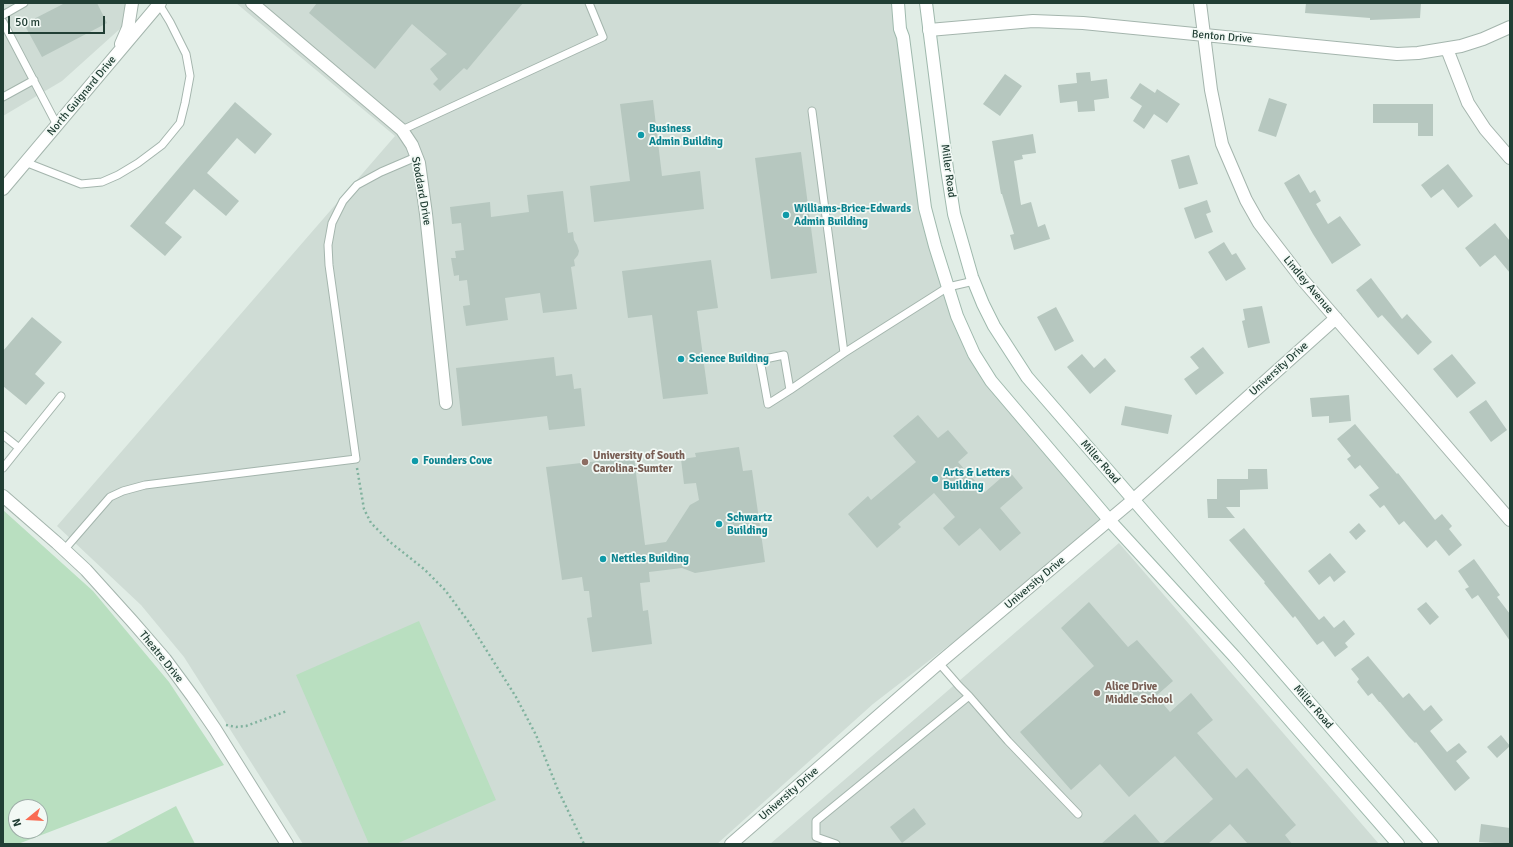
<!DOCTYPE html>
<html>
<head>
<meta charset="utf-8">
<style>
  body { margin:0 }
  #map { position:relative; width:1513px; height:847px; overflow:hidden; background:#e1ede6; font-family:Signika,sans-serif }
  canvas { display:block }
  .frame { position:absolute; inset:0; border:4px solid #213e34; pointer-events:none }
  .north { position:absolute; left:8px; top:799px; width:40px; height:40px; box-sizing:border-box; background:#f2f9f5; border:1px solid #9eaea8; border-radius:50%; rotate:252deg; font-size:11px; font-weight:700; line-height:16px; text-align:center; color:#213e34 }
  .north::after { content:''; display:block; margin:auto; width:14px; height:18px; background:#f96c53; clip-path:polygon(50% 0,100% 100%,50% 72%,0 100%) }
  .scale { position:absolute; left:8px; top:16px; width:97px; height:18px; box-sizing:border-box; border:2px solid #213e34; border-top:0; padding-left:5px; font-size:12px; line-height:14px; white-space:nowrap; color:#213e34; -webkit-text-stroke:3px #f2f9f5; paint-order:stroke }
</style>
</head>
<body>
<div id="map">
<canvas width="1513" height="847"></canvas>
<div class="frame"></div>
<div class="north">N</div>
<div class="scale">50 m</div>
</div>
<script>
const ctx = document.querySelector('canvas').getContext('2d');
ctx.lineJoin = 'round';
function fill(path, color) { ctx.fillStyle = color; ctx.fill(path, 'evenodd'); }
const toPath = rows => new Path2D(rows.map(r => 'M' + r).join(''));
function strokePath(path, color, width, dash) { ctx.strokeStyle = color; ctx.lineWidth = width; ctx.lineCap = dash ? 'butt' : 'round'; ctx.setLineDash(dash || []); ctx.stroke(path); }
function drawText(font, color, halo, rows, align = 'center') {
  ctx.font = font + ' Signika,sans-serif'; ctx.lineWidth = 3.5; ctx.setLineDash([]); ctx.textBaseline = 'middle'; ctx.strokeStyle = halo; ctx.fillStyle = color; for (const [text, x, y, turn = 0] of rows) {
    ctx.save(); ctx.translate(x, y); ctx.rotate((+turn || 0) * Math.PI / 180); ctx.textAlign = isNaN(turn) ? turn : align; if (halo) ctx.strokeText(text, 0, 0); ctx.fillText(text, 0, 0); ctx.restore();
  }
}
const built = toPath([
  [3,3,127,3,122,27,62,81,3,116],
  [236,3,896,3,920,191,979,368,1110,521,873,704,717,844,303,844,184,657,141,605,57,526,395,136],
  [1119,543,1379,844,770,844]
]);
const green = toPath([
  [3,510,93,591,169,682,224,765,18,844,3,844],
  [16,807,40,807,40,831,16,831],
  [419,621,496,800,396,844,369,844,296,675],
  [176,806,195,844,104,844]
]);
const building = toPath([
  [65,3,97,3,107,23,42,57,24,24],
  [317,3,523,3,467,70,464,68,440,91,433,84,438,79,430,69,447,54,412,24,375,69,309,13],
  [1306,3,1421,3,1420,18,1370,20,1370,18,1305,13],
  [1090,72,1091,81,1107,79,1109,98,1094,100,1095,111,1078,112,1077,101,1060,103,1058,85,1077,83,1076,73],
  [1005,74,1022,86,1000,116,983,104],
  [1140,83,1155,93,1157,89,1180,104,1167,123,1154,114,1144,129,1133,121,1142,106,1130,98],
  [1269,98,1287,104,1276,137,1258,131],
  [653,100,662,176,700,171,704,209,594,222,590,186,630,181,620,104],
  [235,102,272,134,255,154,237,138,207,173,239,201,226,216,194,189,165,223,182,237,165,256,130,226],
  [1373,104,1433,104,1433,136,1418,136,1418,123,1373,123],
  [1033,134,1036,153,1022,155,1023,159,1014,161,1021,205,1031,202,1038,227,1045,224,1050,239,1014,250,1010,235,1014,234,1002,194,1001,194,992,141],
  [801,152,817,273,771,279,755,158],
  [1189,155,1198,184,1179,189,1171,160],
  [1448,164,1473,196,1458,208,1443,189,1431,198,1421,185],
  [1299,174,1310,193,1315,190,1321,201,1316,204,1328,224,1340,216,1361,245,1332,264,1313,234,1284,183],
  [563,191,568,233,573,232,574,240,577,245,579,251,578,255,574,260,575,266,571,267,577,309,543,313,540,293,505,298,508,320,466,326,463,306,470,305,467,280,459,281,459,275,454,276,451,258,456,258,455,251,464,250,461,223,452,224,450,207,490,202,491,217,529,212,527,195],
  [1207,200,1211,212,1206,214,1213,232,1195,239,1184,208],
  [1495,223,1510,241,1510,273,1495,255,1480,267,1465,248],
  [1224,242,1232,255,1236,253,1246,269,1226,281,1208,252],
  [711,260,718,308,697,311,708,394,663,399,652,315,628,318,622,271],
  [1371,278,1402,319,1407,314,1432,342,1418,355,1382,315,1378,318,1356,290],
  [1262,306,1270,343,1248,348,1242,321,1245,320,1243,309],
  [1056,307,1074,341,1055,351,1037,317],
  [32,317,62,342,35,374,45,383,26,405,3,386,3,351],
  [1203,347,1224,373,1196,395,1184,379,1199,368,1190,357],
  [1082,354,1094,368,1105,358,1116,371,1090,394,1067,367],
  [1452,354,1476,383,1457,398,1433,369],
  [554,357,556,376,572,374,574,389,581,388,585,426,549,430,547,416,462,426,456,368],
  [1349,395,1351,421,1329,423,1329,416,1312,417,1310,398],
  [1486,400,1507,430,1491,442,1469,412],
  [1125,406,1172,415,1168,434,1121,425],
  [918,415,938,438,948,430,968,453,958,462,985,492,1009,471,1023,488,1000,508,1021,533,1000,551,980,528,959,546,943,528,955,517,934,493,898,524,901,527,877,548,848,514,868,496,871,500,916,462,893,436],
  [1355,424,1397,474,1398,473,1435,520,1442,514,1452,526,1449,529,1462,545,1449,556,1436,540,1427,548,1404,521,1399,525,1384,505,1380,508,1369,495,1379,488,1360,465,1355,469,1347,459,1351,456,1337,439],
  [739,447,743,471,752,470,765,562,695,573,682,568,649,572,650,582,640,583,643,611,648,610,652,644,592,652,587,618,592,617,589,591,584,591,582,577,562,580,546,467,634,457,645,545,666,542,690,505,699,500,696,483,684,484,681,459,696,457,695,453],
  [1248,469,1267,469,1268,489,1240,490,1240,507,1226,507,1235,518,1208,518,1207,499,1217,499,1217,479,1248,479],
  [1359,523,1366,531,1356,540,1349,532],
  [1244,528,1319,620,1324,616,1334,628,1344,620,1355,634,1345,643,1348,647,1335,657,1323,641,1317,645,1295,616,1293,618,1264,583,1265,582,1229,540],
  [1330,553,1346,572,1334,582,1330,576,1319,585,1308,571],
  [1474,559,1500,595,1497,597,1510,614,1510,641,1478,595,1472,599,1465,589,1469,587,1458,571],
  [1089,602,1128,647,1137,640,1173,681,1156,696,1170,712,1191,693,1213,720,1197,733,1236,778,1247,768,1296,825,1285,835,1292,844,1248,844,1230,824,1208,844,1162,844,1213,799,1175,756,1129,797,1100,764,1071,790,1020,732,1094,666,1061,628],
  [1426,602,1439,617,1430,625,1417,609],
  [1368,656,1403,698,1409,693,1424,711,1431,705,1443,720,1430,731,1447,752,1459,743,1467,752,1456,761,1470,778,1455,791,1416,742,1415,743,1409,737,1380,702,1379,702,1372,693,1368,696,1357,682,1359,679,1351,669],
  [1501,735,1510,746,1497,758,1487,747],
  [914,808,926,824,902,843,890,827],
  [1135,814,1161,844,1101,844],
  [1481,824,1510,828,1510,844,1479,842]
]);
const path = toPath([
  [357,468,364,509,371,523,390,542,424,569,445,590,468,621,516,697,536,735,558,790,584,844],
  [226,725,236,727,246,726,287,711]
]);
const lane = toPath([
  [3,15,24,3],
  [3,22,57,125],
  [3,97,34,80],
  [812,111,844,353],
  [402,130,603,37,589,3],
  [25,162,81,184,102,182,118,175,138,163,162,145,180,123,185,103,190,76,186,54,170,22,159,4],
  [790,390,784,355,760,360,768,404,790,390,844,353,948,287,974,281],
  [3,435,19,448,3,468],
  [19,448,61,396],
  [64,550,110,497,123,491,145,485,356,459,329,265,328,245,332,223,343,201,357,185,381,172,416,157],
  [939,663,959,686,969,696,1008,741,1078,814],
  [836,844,816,837,816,821,969,696]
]);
const street = toPath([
  [252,3,402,130,412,145,419,163,426,214,446,403],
  [1200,3,1211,90,1222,144,1246,200,1259,223,1302,279,1510,520],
  [929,30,1033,21,1083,23,1397,54,1418,53,1461,46,1483,39,1510,27],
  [121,44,128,28,132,3],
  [1447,49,1468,103,1485,129,1510,158],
  [3,189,160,3],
  [3,496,57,543,86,570,132,621,165,659,193,697,215,729,287,844],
  [731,844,939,663,1133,500,1336,318]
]);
const secondary = toPath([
  [898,3,900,29,903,37,925,208,935,246,957,316,974,354,991,381,1110,521,1234,656,1398,844],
  [926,3,947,169,954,214,972,277,983,304,994,326,1027,377,1432,844]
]);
const markers = [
  [641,135,4,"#0f9aa8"],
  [786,215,4,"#0f9aa8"],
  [681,359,4,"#0f9aa8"],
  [415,461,4,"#0f9aa8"],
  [585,462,4,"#8d6e63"],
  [935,479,4,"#0f9aa8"],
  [719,524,4,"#0f9aa8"],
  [603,559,4,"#0f9aa8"],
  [1097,693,4,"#8d6e63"]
];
const streetNames = [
  ["Benton Drive",1222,37,5],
  ["North Guignard Drive",82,96,-50],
  ["Miller Road",948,171,82],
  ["Stoddard Drive",421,191,80],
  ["Lindley Avenue",1308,285,50],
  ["University Drive",1279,369,-42],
  ["Miller Road",1100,462,49],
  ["University Drive",1035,583,-40],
  ["Theatre Drive",161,657,51],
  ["Miller Road",1313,707,49],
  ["University Drive",789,794,-41]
];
const cultureNames = [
  ["Business",649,129],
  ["Admin Building",649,142],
  ["Williams-Brice-Edwards",794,209],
  ["Admin Building",794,222],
  ["Science Building",689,359],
  ["Founders Cove",423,461],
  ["Arts & Letters",943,473],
  ["Building",943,486],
  ["Schwartz",727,518],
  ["Building",727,531],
  ["Nettles Building",611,559]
];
const educationNames = [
  ["University of South",593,456],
  ["Carolina-Sumter",593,469],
  ["Alice Drive",1105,687],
  ["Middle School",1105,700]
];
fill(built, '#cfdcd5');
fill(green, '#b9dfc0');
fill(building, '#b6c7bf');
strokePath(lane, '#a4b5ad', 9);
strokePath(street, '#a4b5ad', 14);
strokePath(secondary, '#9fb9ad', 14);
strokePath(path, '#80b29e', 2.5, [2, 3]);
strokePath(lane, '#fff', 7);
strokePath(street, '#fff', 12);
strokePath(secondary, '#fff', 12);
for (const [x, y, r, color] of markers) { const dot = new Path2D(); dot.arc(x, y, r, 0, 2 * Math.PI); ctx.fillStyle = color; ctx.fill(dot); strokePath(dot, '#f2f9f5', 1.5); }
drawText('11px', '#213e34', '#f2f9f5', streetNames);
drawText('bold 11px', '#0d838f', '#f2f9f5', cultureNames, 'left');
drawText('bold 11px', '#785e54', '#f2f9f5', educationNames, 'left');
</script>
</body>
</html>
